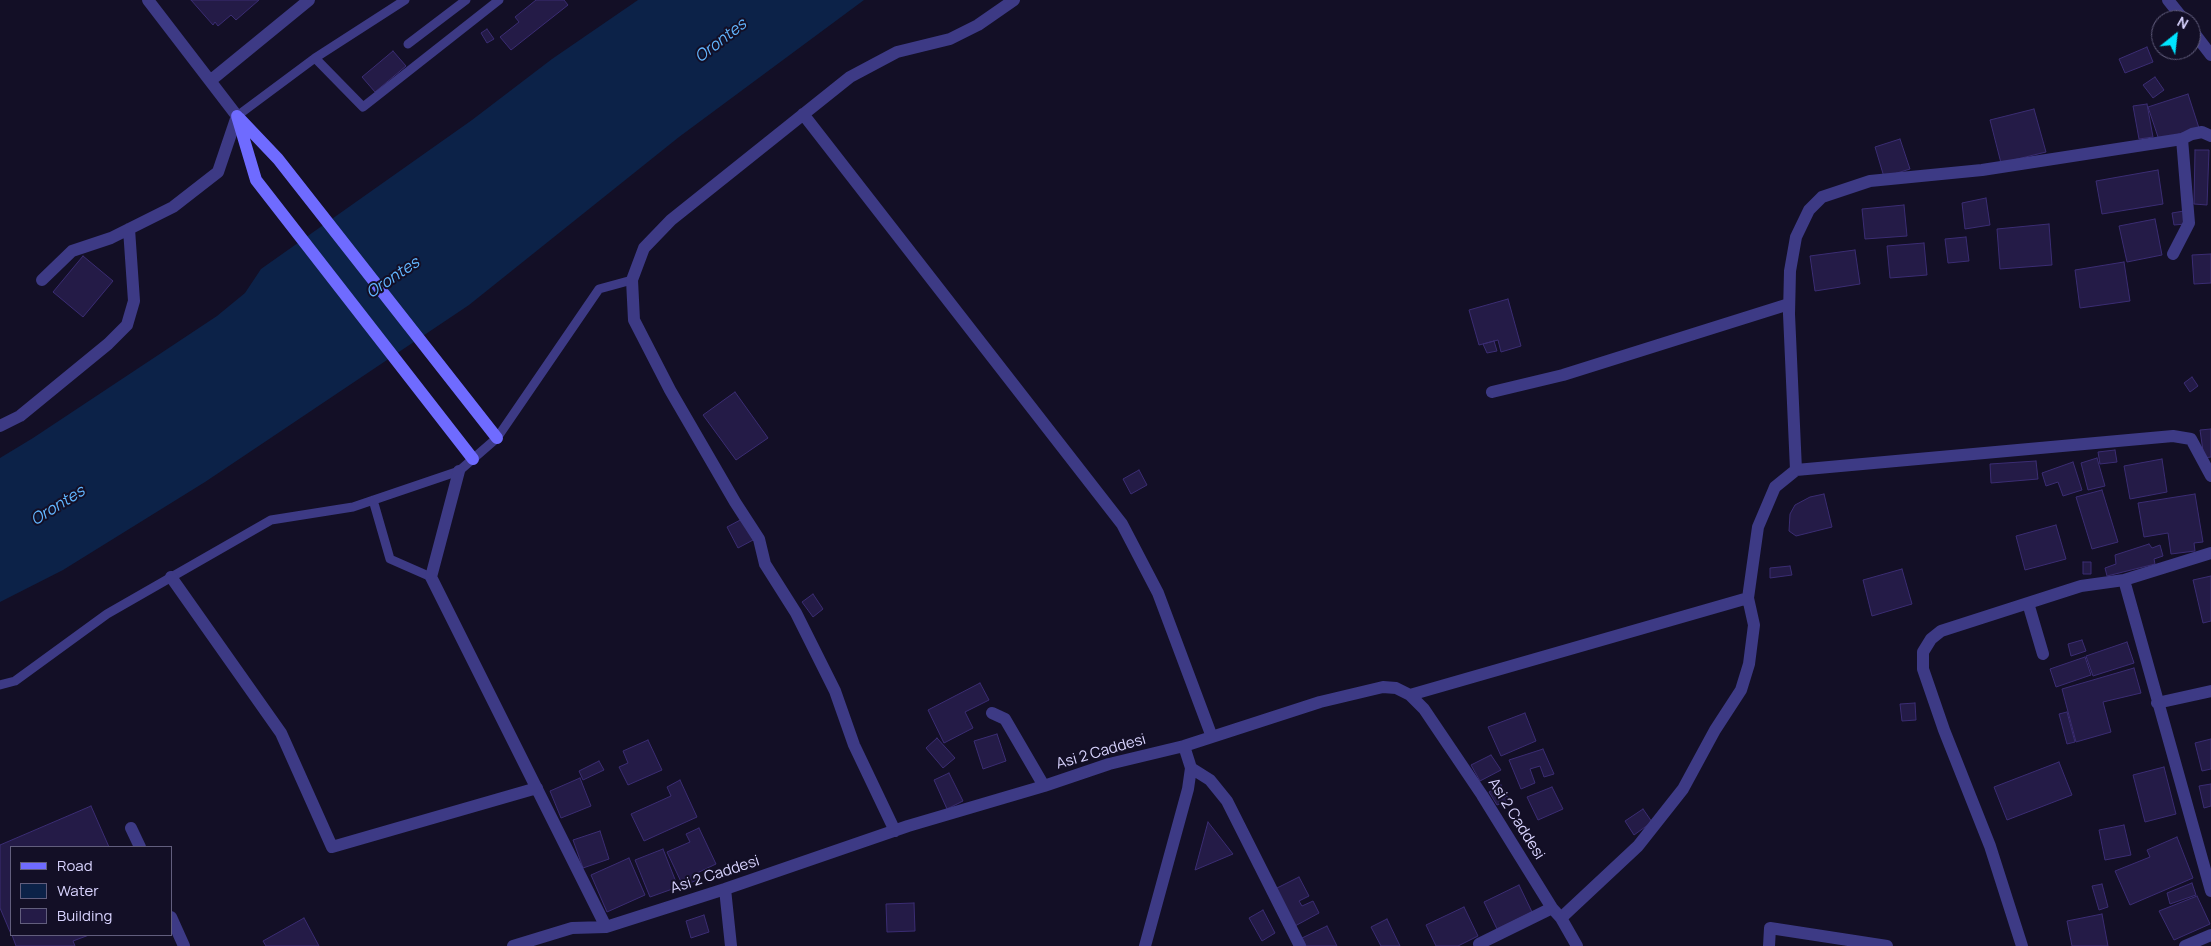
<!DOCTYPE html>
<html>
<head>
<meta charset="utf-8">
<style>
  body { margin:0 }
  #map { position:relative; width:2211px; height:946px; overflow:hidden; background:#130f26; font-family:Manrope,sans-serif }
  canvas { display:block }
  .legend { position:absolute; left:10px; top:846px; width:162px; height:90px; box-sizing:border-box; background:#130f26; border:1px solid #625e7d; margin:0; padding:6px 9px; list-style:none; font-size:15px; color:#d9d4ff }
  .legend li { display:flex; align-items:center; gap:10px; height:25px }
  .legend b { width:25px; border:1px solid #625e7d }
  .north { position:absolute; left:2151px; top:10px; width:50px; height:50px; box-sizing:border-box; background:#130f26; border:1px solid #625e7d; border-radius:50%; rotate:29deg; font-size:14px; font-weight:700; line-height:20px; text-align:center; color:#d9d4ff }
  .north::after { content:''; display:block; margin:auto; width:18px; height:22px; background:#00e5ff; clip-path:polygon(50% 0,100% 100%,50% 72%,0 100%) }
</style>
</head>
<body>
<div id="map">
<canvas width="2211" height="946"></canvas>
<ul class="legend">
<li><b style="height:6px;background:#6f6bff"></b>Road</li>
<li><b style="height:14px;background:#0c2248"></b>Water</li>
<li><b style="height:14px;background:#241b47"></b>Building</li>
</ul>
<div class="north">N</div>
</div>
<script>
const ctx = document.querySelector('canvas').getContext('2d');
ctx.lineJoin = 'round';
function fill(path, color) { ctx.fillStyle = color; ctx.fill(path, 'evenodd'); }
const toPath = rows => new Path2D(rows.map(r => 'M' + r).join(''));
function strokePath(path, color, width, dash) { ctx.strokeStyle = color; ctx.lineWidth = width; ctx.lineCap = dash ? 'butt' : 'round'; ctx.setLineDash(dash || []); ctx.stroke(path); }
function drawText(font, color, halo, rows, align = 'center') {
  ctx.font = font + ' Manrope,sans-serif'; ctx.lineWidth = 4; ctx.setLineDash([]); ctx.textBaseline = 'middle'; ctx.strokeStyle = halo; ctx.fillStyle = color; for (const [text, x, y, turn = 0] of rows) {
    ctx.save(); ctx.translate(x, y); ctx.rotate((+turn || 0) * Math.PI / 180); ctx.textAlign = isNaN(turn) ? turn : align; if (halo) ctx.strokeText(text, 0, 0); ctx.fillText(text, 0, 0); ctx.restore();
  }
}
const water = toPath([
  [638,0,864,0,679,137,469,305,205,482,63,570,0,602,0,458,33,438,217,316,245,293,261,269,472,120,552,59]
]);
const building = toPath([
  [191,0,259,0,236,20,231,15,218,26,215,22,213,25,191,0],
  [536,0,564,0,568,5,511,50,500,37,519,22,515,17,536,0],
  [487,29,494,39,487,43,481,33,487,29],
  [2147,47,2153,62,2125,73,2119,59,2147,47],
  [393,51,406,66,375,92,362,77,393,51],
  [2155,77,2164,90,2153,98,2143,85,2155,77],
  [2188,94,2199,128,2159,140,2148,107,2188,94],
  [2147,104,2153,137,2139,139,2133,106,2147,104],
  [2034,109,2046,152,2001,163,1990,120,2034,109],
  [1900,139,1910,169,1884,177,1875,147,1900,139],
  [2195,150,2209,150,2207,205,2194,204,2195,150],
  [2158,170,2163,204,2102,214,2096,181,2158,170],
  [1986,198,1990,225,1965,229,1962,203,1986,198],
  [1904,205,1907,236,1865,239,1862,209,1904,205],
  [2184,211,2186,224,2174,225,2172,213,2184,211],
  [2155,219,2162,255,2127,262,2119,226,2155,219],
  [2049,224,2052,265,2000,269,1997,229,2049,224],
  [1966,237,1969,261,1948,263,1945,239,1966,237],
  [1924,243,1927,275,1890,278,1887,246,1924,243],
  [1855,250,1860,284,1815,291,1810,256,1855,250],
  [2211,254,2211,283,2194,284,2192,255,2211,254],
  [83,256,113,281,83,317,53,292,83,256],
  [2124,262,2130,301,2080,308,2075,270,2124,262],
  [1508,299,1521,346,1501,352,1498,340,1479,345,1469,310,1508,299],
  [1494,341,1497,351,1487,353,1483,344,1494,341],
  [2192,377,2198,386,2190,392,2184,383,2192,377],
  [735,392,768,438,736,460,703,415,735,392],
  [2211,429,2211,457,2204,458,2200,430,2211,429],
  [2115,450,2117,462,2100,464,2098,452,2115,450],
  [2097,458,2105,486,2088,490,2081,463,2097,458],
  [2162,459,2167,492,2130,499,2124,466,2162,459],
  [2036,461,2038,479,1991,483,1990,464,2036,461],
  [2073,462,2082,490,2063,496,2058,482,2046,486,2042,473,2073,462],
  [1139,470,1147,485,1131,494,1123,479,1139,470],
  [2102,490,2118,542,2092,549,2076,497,2102,490],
  [1824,494,1832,527,1796,536,1789,531,1790,514,1795,505,1810,497,1824,494],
  [2195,494,2203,542,2194,543,2195,551,2171,554,2168,533,2144,537,2138,503,2195,494],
  [744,518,755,539,738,548,727,527,744,518],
  [2056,525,2066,559,2025,570,2016,536,2056,525],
  [2149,544,2152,548,2160,545,2163,556,2154,559,2155,564,2107,576,2105,568,2116,564,2115,555,2149,544],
  [2083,562,2091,562,2091,574,2083,574,2083,562],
  [1790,566,1792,575,1770,578,1770,568,1790,566],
  [1902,569,1912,604,1872,616,1863,580,1902,569],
  [2211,576,2211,621,2203,623,2193,580,2211,576],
  [813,594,823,609,813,617,802,602,813,594],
  [2082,640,2086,651,2071,656,2068,644,2082,640],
  [2127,642,2134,663,2093,676,2086,656,2127,642],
  [2085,657,2091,675,2056,687,2050,669,2085,657],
  [2134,668,2141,693,2103,702,2111,732,2076,742,2062,689,2134,668],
  [980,683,989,700,965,712,973,728,944,743,928,710,980,683],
  [1915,703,1916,720,1902,721,1900,704,1915,703],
  [2067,712,2075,742,2067,744,2059,714,2067,712],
  [1525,713,1536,741,1501,756,1488,727,1525,713],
  [997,734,1006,761,983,769,974,741,997,734],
  [937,738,955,758,943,768,926,748,937,738],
  [2211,739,2211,769,2202,771,2195,743,2211,739],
  [648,740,662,770,628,785,619,767,628,763,623,751,648,740],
  [1543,749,1554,774,1544,777,1540,766,1530,769,1535,783,1521,789,1509,760,1543,749],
  [1491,755,1501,770,1480,781,1471,765,1491,755],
  [599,761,604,770,583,780,579,771,599,761],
  [2059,762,2072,795,2007,820,1994,787,2059,762],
  [2164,767,2176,814,2145,822,2133,775,2164,767],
  [949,773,963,801,947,809,934,780,949,773],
  [580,778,591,806,561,818,550,791,580,778],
  [680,780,697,817,644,841,631,814,671,796,667,787,680,780],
  [2211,784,2211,806,2204,808,2199,786,2211,784],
  [1501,785,1509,800,1497,805,1489,792,1501,785],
  [1552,787,1563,809,1538,820,1527,797,1552,787],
  [91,806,109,847,11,847,11,934,0,908,0,845,91,806],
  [1643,809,1652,822,1634,835,1625,821,1643,809],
  [1208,822,1233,854,1195,870,1208,822],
  [2124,825,2131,855,2105,860,2099,830,2124,825],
  [699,828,716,864,695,874,697,880,683,886,667,852,690,842,686,834,699,828],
  [600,831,609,859,583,868,573,840,600,831],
  [2177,837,2193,878,2130,905,2115,871,2150,857,2147,850,2177,837],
  [663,849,678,887,650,897,635,860,663,849],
  [629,858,645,895,607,912,591,875,629,858],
  [1299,877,1309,896,1299,901,1302,906,1313,901,1319,913,1295,926,1275,889,1299,877],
  [2192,883,2196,895,2170,904,2167,893,2192,883],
  [2102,884,2108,907,2099,910,2092,886,2102,884],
  [1519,885,1532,912,1497,929,1484,902,1519,885],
  [2197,896,2210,924,2174,940,2159,911,2197,896],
  [914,903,915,931,887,932,886,904,914,903],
  [1464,907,1478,936,1458,946,1436,946,1426,925,1464,907],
  [1263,910,1275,933,1262,941,1249,918,1263,910],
  [2102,914,2108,946,2072,946,2067,921,2102,914],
  [704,915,709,932,691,938,686,921,704,915],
  [304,918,319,946,266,946,263,941,304,918],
  [1387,919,1400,946,1381,946,1371,927,1387,919],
  [1327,926,1337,946,1306,946,1302,938,1327,926],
  [12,935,89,935,73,941,75,946,16,946,12,935]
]);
const lane = toPath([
  [408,44,466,0],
  [315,58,363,107,499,0],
  [237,116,315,58,405,0],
  [373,500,390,559,431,577],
  [0,685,15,681,107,614,271,520,353,507,459,471,497,438,599,289,632,280]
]);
const street = toPath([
  [2168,0,2184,20],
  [2191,29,2211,55],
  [210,81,309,0],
  [803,114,1122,524,1158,593,1212,737],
  [2173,254,2189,223,2182,139,2192,134,2202,132,2211,136],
  [42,280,72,251,111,238,173,207,218,172,237,116,148,0],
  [1492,392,1563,375,1789,304],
  [0,426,20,416,108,344,127,325,134,301,129,229],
  [1796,470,1789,314,1790,271,1796,237,1809,210,1822,197,1870,181,1982,170,2182,139],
  [459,471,431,577,606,927],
  [171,577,281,733,332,847,537,788],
  [2124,580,2211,891],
  [2028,603,2043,654],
  [1410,695,1748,598],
  [2157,703,2211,691],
  [992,713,1005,719,1044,786],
  [1191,768,1210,780,1227,801,1300,946],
  [131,828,140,847],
  [895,831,854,745,835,691,796,613,765,564,759,539,735,502,670,390,634,320,632,280,644,248,671,220,850,77,897,52,950,39,978,25,1014,0],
  [725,889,731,946],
  [171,917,184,946],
  [1561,918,1638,846,1683,789,1715,730,1741,690,1749,664,1754,625,1748,598,1758,527,1775,487,1796,470,2173,436,2191,439,2211,476],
  [1479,944,1552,908],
  [513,946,572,928,606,927,725,889,908,826,1044,786,1109,764,1184,746,1320,702,1383,687,1396,688,1410,695,1424,709,1482,795,1552,908,1561,918,1577,946],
  [1145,946,1188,789,1191,768,1184,746],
  [1769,946,1770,928,1887,946],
  [2022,946,1990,846,1944,730,1923,669,1923,652,1931,639,1941,631,2081,586,2124,580,2211,553],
  [2185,946,2211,935]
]);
const secondary = toPath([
  [237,116,256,180,473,459],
  [239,118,278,159,497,438]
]);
const streetNames = [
  ["Asi 2 Caddesi",1101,752,-16],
  ["Asi 2 Caddesi",1516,819,58],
  ["Asi 2 Caddesi",715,875,-18]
];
const waterNames = [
  ["Orontes",721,41,-38],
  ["Orontes",393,278,-34],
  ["Orontes",58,506,-32]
];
fill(water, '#0c2248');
fill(building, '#241b47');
strokePath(building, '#3b2d73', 1);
strokePath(lane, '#3d3a85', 9);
strokePath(street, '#3d3a85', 12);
strokePath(secondary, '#6f6bff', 12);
drawText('15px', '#d9d4ff', '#130f26', streetNames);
drawText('italic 16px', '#62b6ff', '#130f26', waterNames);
</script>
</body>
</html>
